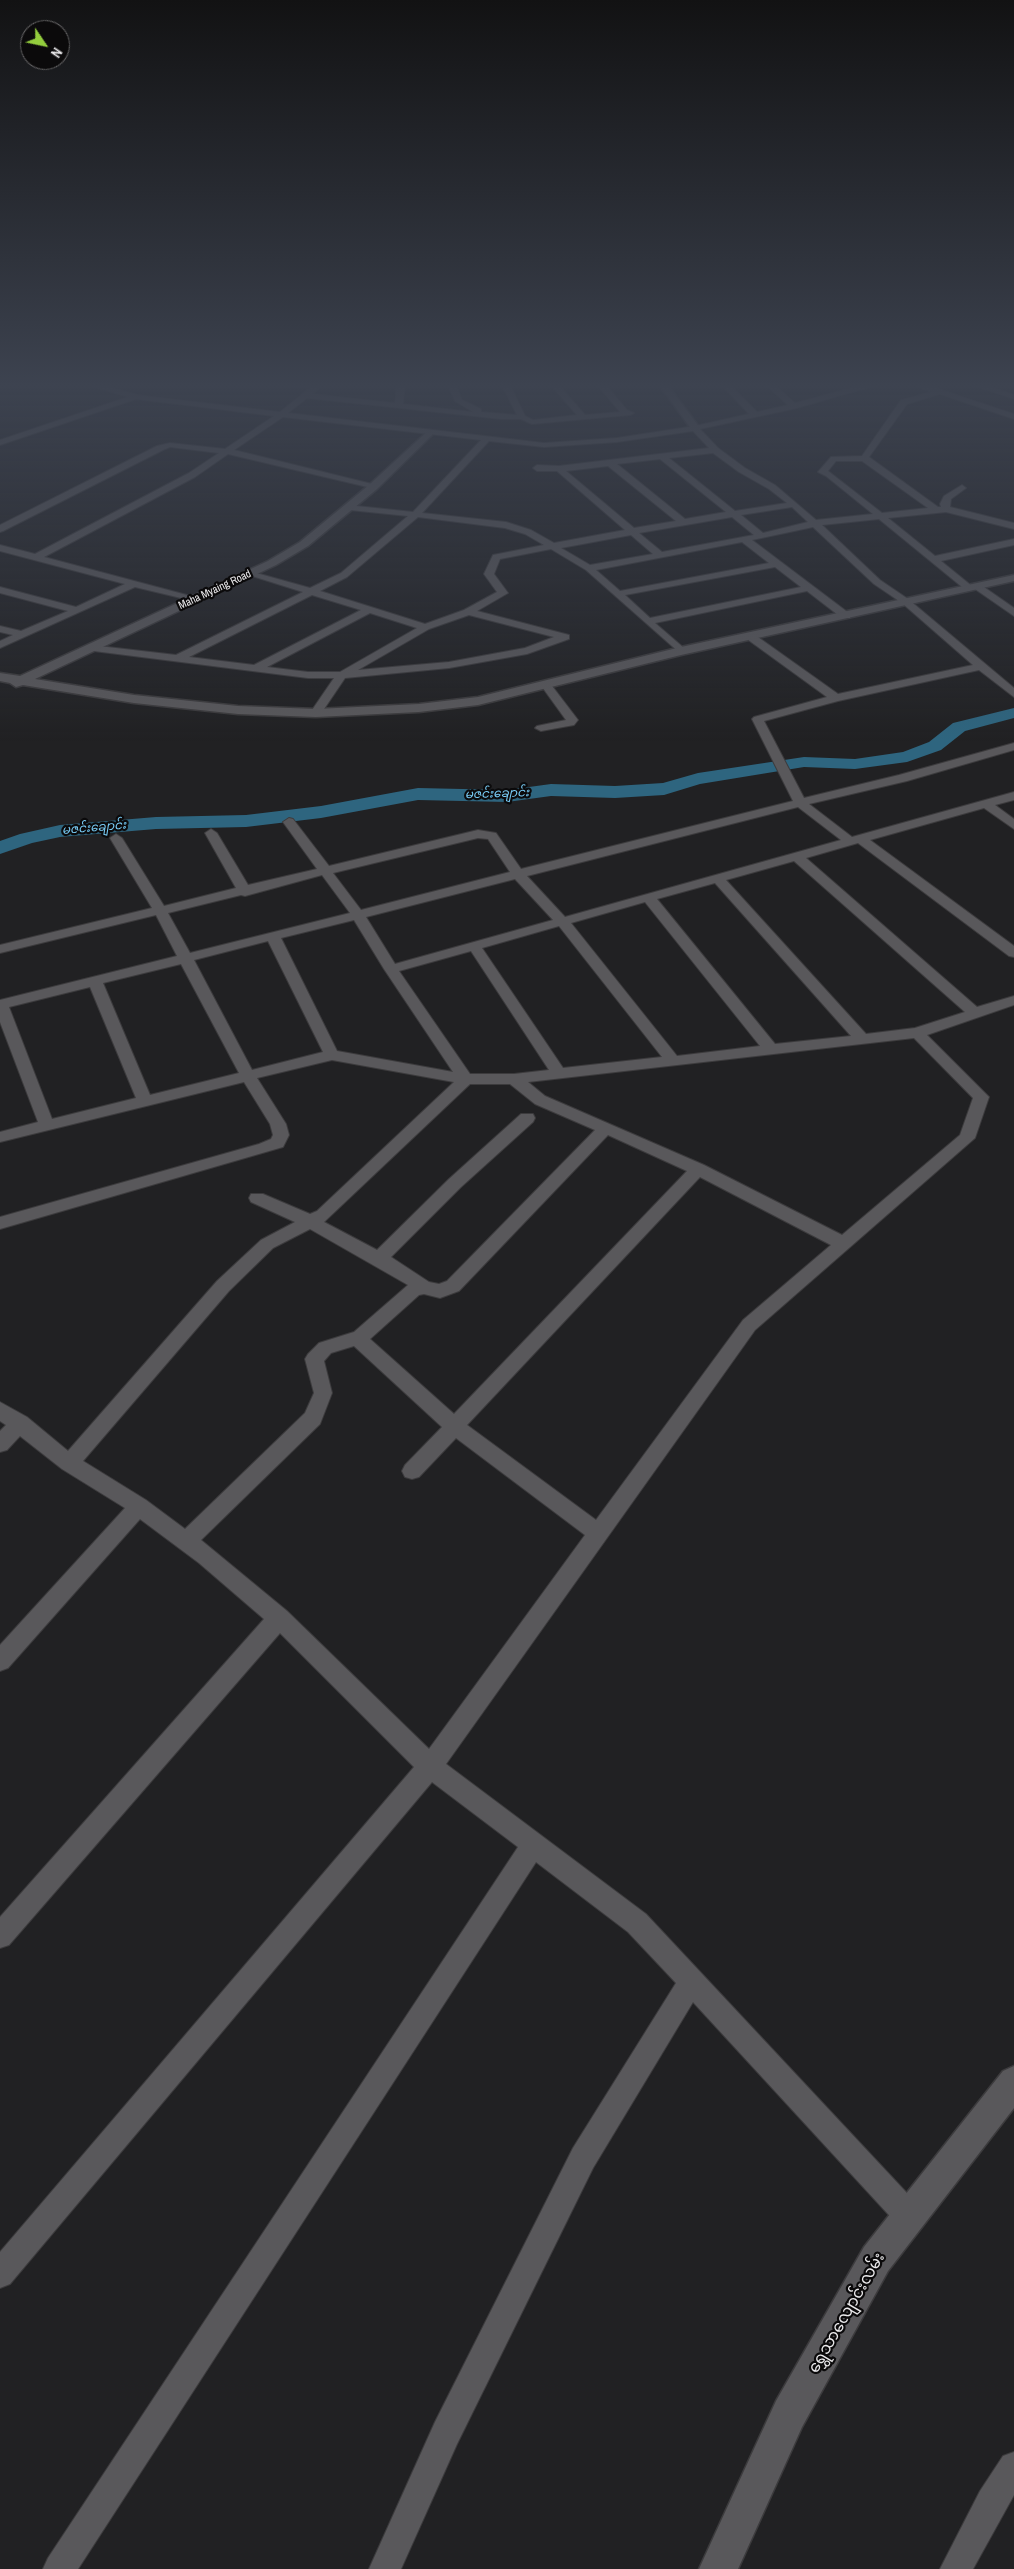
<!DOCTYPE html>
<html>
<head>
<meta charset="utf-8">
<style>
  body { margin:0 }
  #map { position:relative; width:1014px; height:2569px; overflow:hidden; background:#212123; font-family:"Archivo Narrow",sans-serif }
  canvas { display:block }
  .north { position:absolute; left:20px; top:20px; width:50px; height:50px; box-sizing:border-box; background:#0b0a0b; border:1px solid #656465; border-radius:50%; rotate:124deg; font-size:14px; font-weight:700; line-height:20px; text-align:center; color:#ebeaec }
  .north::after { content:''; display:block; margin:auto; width:18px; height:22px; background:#93cd3d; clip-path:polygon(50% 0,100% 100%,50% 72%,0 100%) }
</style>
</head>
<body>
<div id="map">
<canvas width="1014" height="2569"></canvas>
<div class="north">N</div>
</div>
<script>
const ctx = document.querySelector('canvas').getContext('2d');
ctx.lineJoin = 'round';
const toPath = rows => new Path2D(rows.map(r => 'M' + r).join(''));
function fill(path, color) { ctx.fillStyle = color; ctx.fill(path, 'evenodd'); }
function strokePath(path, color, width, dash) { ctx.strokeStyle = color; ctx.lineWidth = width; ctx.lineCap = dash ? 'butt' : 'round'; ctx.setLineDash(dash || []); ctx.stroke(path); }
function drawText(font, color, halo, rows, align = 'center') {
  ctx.font = font + ' "Archivo Narrow","Noto Sans Myanmar",sans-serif'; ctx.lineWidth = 4.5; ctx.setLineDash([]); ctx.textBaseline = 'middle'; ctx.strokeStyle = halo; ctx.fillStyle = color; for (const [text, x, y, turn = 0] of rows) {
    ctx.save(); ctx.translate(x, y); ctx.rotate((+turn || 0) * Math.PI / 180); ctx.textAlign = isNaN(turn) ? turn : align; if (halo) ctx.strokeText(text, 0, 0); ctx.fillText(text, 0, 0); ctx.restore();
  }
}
const river = toPath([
  [1014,708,1014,718,965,731,941,750,907,762,855,769,804,767,700,784,664,795,615,798,551,796,507,802,418,800,321,818,246,827,156,829,60,837,32,843,0,854,0,841,20,834,60,825,156,817,246,815,321,806,418,788,507,790,551,784,615,786,663,783,698,773,804,757,855,759,903,752,929,742,953,723,1014,708]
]);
const minor = toPath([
  [83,383,94,383,137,395,280,412,310,388,285,385,281,383,325,383,312,394,395,403,397,383,405,383,403,404,473,412,455,401,447,383,455,383,462,400,481,409,481,412,517,415,501,383,509,383,525,416,533,420,577,415,549,383,557,383,585,415,620,412,596,383,604,383,627,410,634,413,630,415,532,424,521,419,501,419,307,398,288,413,544,443,617,438,695,426,749,414,720,383,728,383,757,412,788,405,764,383,772,383,795,403,871,383,883,383,797,408,700,429,718,448,745,468,775,485,816,520,873,514,826,476,818,472,831,457,862,456,901,400,932,392,909,383,920,383,1014,414,1014,419,940,394,907,404,869,457,938,507,941,507,940,504,944,496,962,485,966,488,951,499,950,507,1014,523,1014,529,946,512,888,518,935,556,1014,539,1014,545,941,561,973,587,981,585,1014,608,1014,616,975,589,967,591,879,519,822,525,880,580,908,599,1014,688,1014,697,979,670,838,701,764,721,804,798,899,775,1014,743,1014,750,907,781,809,804,852,837,1014,792,1014,800,995,805,1014,819,1014,829,984,808,870,840,1014,946,1014,957,1009,956,858,843,806,858,977,1007,1014,996,1014,1005,927,1035,989,1097,975,1138,755,1330,446,1764,646,1914,919,2206,923,2216,919,2226,909,2230,899,2226,693,2002,593,2168,457,2444,401,2569,369,2569,435,2422,573,2148,676,1983,628,1932,536,1862,78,2569,43,2569,48,2558,518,1847,432,1782,10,2284,0,2288,0,2252,414,1767,280,1633,9,1945,0,1948,0,1917,264,1619,199,1563,140,1519,8,1668,0,1671,0,1645,125,1508,62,1469,20,1436,7,1450,0,1452,0,1431,6,1425,0,1421,0,1402,27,1417,68,1451,217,1281,261,1240,295,1222,251,1202,249,1198,251,1194,263,1194,310,1214,317,1211,454,1082,332,1060,257,1078,286,1124,289,1135,283,1147,0,1229,0,1217,259,1144,271,1139,273,1135,270,1124,244,1082,0,1142,0,1132,38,1122,0,1022,0,1000,177,956,156,915,0,953,0,945,152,908,110,838,116,834,122,838,164,906,236,888,205,833,211,829,217,833,248,885,317,869,283,822,289,818,293,819,329,866,478,830,496,833,521,869,793,801,752,719,754,717,827,697,747,639,747,635,755,635,838,694,973,665,902,603,874,584,813,527,752,540,850,614,850,618,842,618,807,591,655,623,685,649,686,651,681,654,586,570,551,549,500,559,494,574,508,593,477,611,569,635,569,639,527,654,449,668,345,678,320,715,316,716,310,713,334,678,308,678,86,650,85,648,90,645,176,655,303,592,249,575,249,571,310,588,341,573,408,516,350,510,347,509,347,505,413,512,481,440,283,417,234,450,376,485,376,489,228,454,195,477,44,557,198,598,198,602,135,587,0,648,0,641,13,635,0,632,0,626,21,631,68,611,0,593,0,587,76,607,125,584,0,551,0,545,35,554,189,473,219,453,170,447,163,450,3,531,0,532,0,525,157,446,170,443,225,449,274,416,136,399,0,445,0,440,128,397,83,383],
  [693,431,709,448,559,466,537,465,533,468,537,471,557,471,625,530,554,543,531,530,506,522,422,513,489,441,544,447,617,442,693,431],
  [713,453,739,472,769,489,787,503,735,511,669,458,713,453],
  [660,459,726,512,685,519,617,464,660,459],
  [836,461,862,461,928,508,882,513,828,471,836,461],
  [608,466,676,521,634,528,566,471,608,466],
  [792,507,808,522,763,533,741,515,792,507],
  [418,517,505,528,525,534,544,545,493,555,484,574,497,592,464,610,425,624,320,591,347,577,418,517],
  [732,517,754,535,662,552,639,533,732,517],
  [631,535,653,554,590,565,561,548,631,535],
  [742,542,769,563,620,591,596,570,742,542],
  [775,567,801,587,650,618,625,595,775,567],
  [312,595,361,610,254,665,189,657,312,595],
  [370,613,417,628,340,672,308,672,267,667,370,613],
  [469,615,554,637,525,648,449,662,358,670,429,629,469,615],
  [798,807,841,840,565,917,527,876,798,807],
  [478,838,488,839,510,872,361,910,333,873,478,838],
  [794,861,965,1012,915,1028,866,1034,726,880,794,861],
  [322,875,350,913,190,953,168,913,241,895,245,896,322,875],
  [515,879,553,920,395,964,366,917,515,879],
  [715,883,851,1036,775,1044,657,899,715,883],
  [645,902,760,1046,677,1056,571,923,645,902],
  [354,920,384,969,453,1072,337,1051,281,938,354,920],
  [559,926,662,1057,563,1068,482,948,559,926],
  [268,941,323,1052,252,1070,194,960,268,941],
  [471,951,549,1070,514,1074,470,1074,399,971,471,951],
  [181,964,239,1073,150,1095,103,983,181,964],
  [90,987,136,1098,52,1119,9,1007,90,987],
  [914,1038,973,1098,960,1135,842,1235,704,1165,545,1096,528,1082,914,1038],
  [470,1084,510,1084,535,1104,595,1130,447,1281,439,1284,429,1282,391,1257,461,1187,533,1122,535,1118,533,1114,521,1114,449,1179,377,1250,324,1222,470,1084],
  [608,1135,687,1171,454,1414,370,1339,419,1295,424,1294,440,1298,459,1291,608,1135],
  [700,1177,831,1245,743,1320,596,1520,467,1425,700,1177],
  [310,1229,408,1285,354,1332,319,1343,308,1354,305,1359,314,1393,305,1413,185,1529,146,1500,83,1461,229,1291,273,1248,310,1229],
  [354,1346,442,1427,405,1465,402,1471,405,1477,412,1479,419,1477,456,1438,585,1535,429,1749,287,1611,201,1540,320,1424,332,1393,324,1361,331,1353,354,1346],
  [968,383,979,383,1014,395,1014,399,968,383],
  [545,681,549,682,578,720,574,725,541,731,535,728,537,726,566,720,540,684,545,681],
  [1014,2452,1014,2495,973,2569,940,2569,980,2491,1003,2456,1014,2452]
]);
const tertiary = toPath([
  [658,383,666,383,700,428,698,430,692,430,658,383],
  [429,430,432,431,432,435,377,489,308,546,276,565,35,679,134,695,238,706,316,709,419,704,478,697,681,647,1014,575,1014,581,681,655,478,705,419,712,316,717,238,714,134,703,23,685,16,687,10,683,0,681,0,673,20,676,268,561,300,542,369,485,429,430],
  [1014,2066,1014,2108,888,2271,802,2427,738,2569,699,2569,776,2401,864,2247,1003,2071,1014,2066]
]);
const farStreetnames = [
  ["Maha Myaing Road",215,590,-25]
];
const farWaternames = [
  ["မဇင်းချောင်း",497,794,-2],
  ["မဇင်းချောင်း",94,828,-5]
];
const nearStreetnames = [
  ["ရွှေသာလျောင်းလမ်း",847,2313,-60]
];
fill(river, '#2e657f');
strokePath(minor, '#3c3b3d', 2);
strokePath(tertiary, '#3c3b3d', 3);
fill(minor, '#59585b');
fill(tertiary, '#59585b');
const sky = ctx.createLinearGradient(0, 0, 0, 742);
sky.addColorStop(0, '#121213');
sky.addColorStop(0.52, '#3d4350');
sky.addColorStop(1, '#3d435000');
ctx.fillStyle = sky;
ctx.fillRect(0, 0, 1014, 742);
drawText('11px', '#ebeaec', '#0b0a0b', farStreetnames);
drawText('italic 12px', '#79cdf7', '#0b0a0b', farWaternames);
drawText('16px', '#ebeaec', '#0b0a0b', nearStreetnames);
</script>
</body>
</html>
